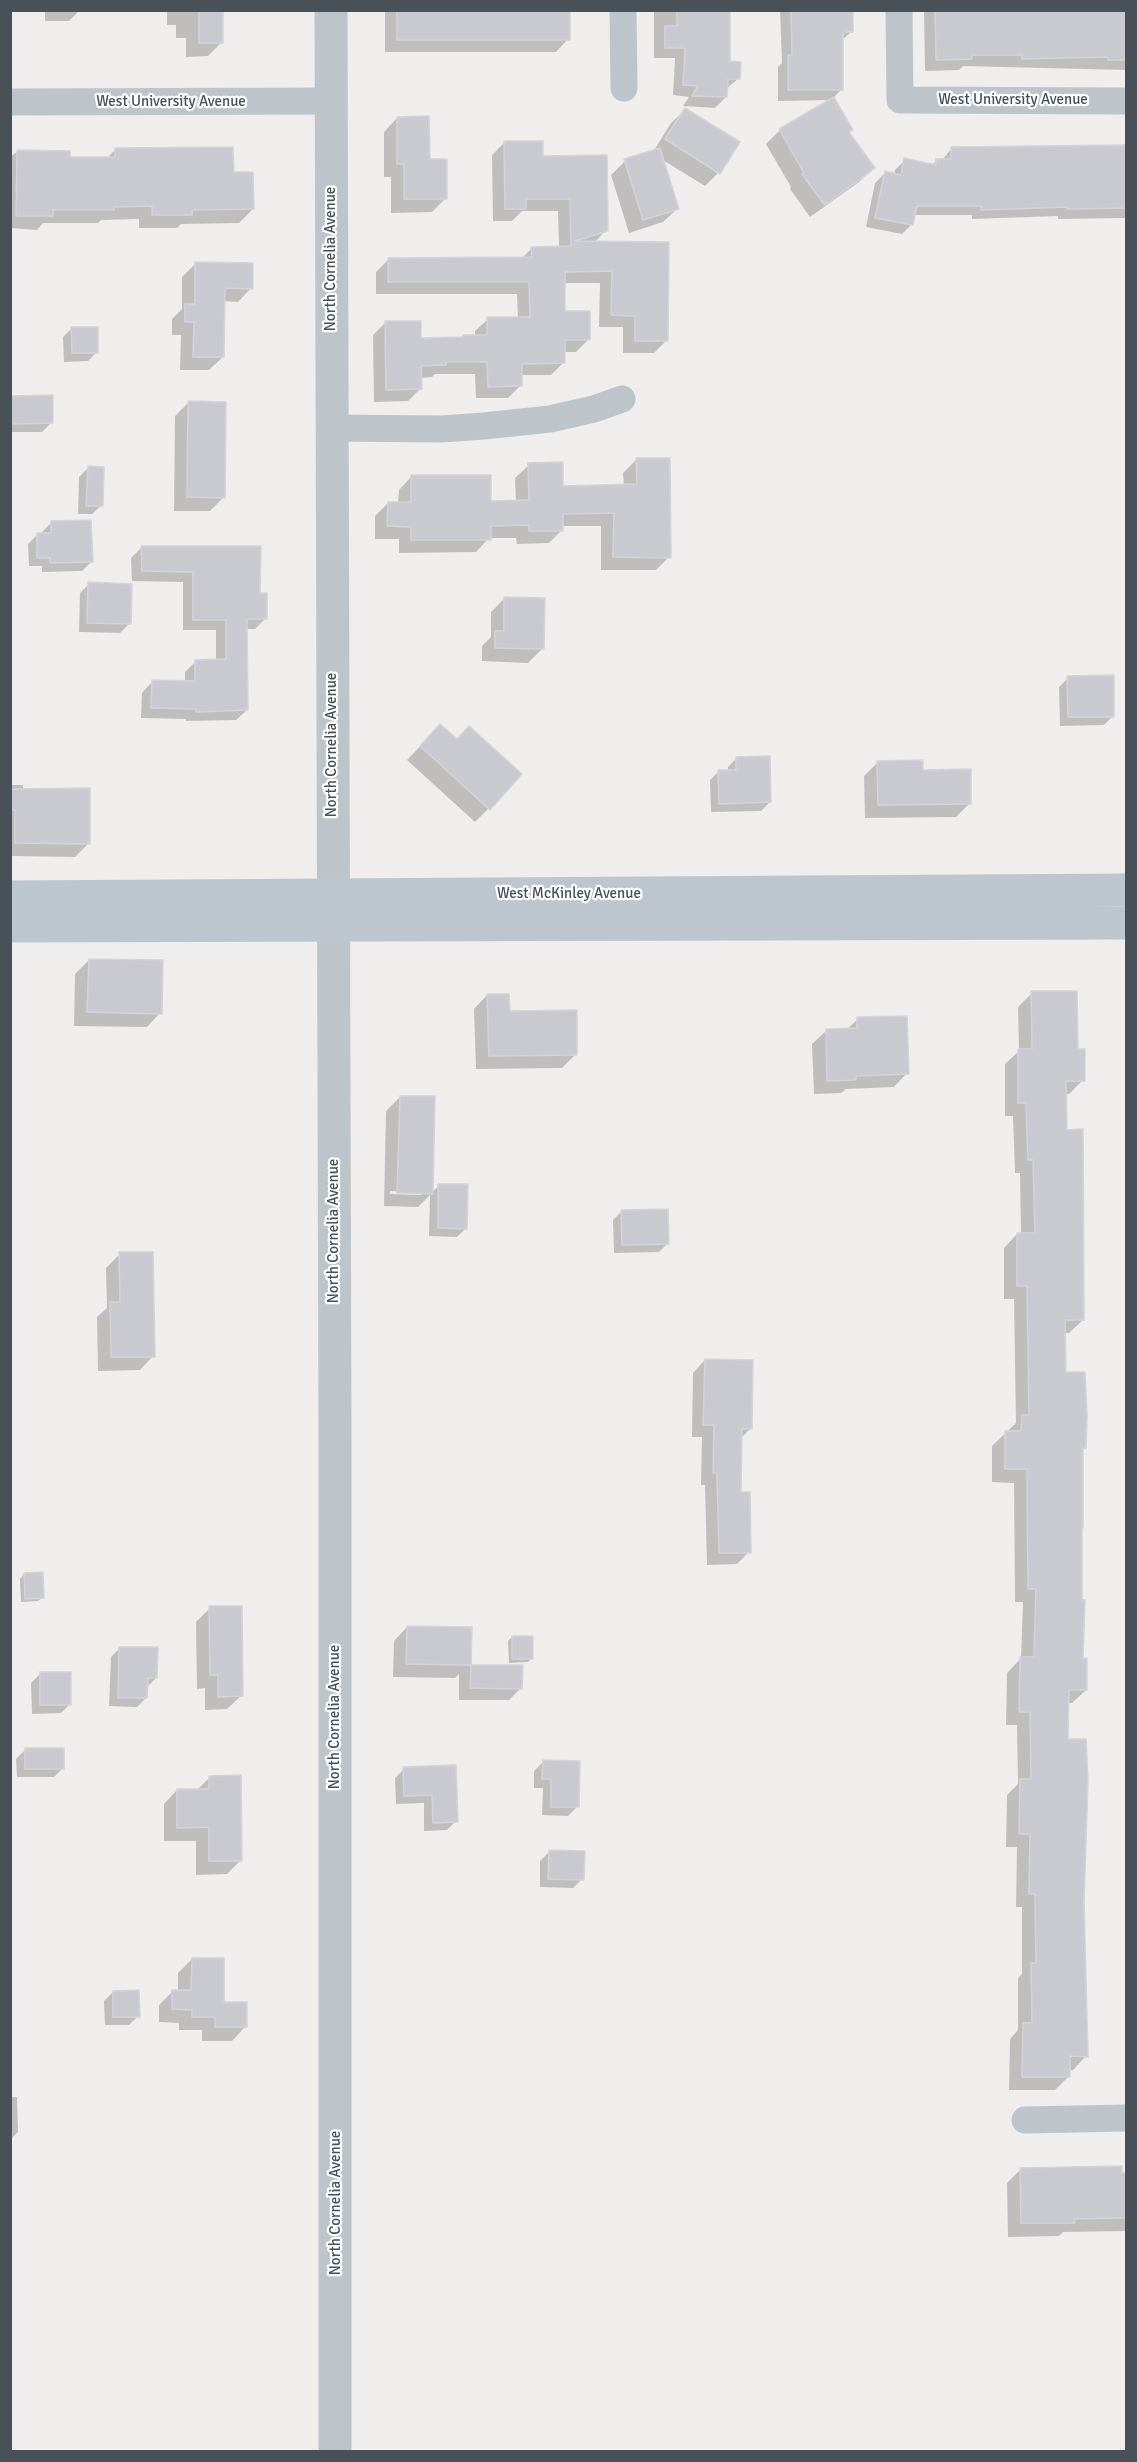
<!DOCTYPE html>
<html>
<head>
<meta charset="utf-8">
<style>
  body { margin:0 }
  #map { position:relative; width:1137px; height:2462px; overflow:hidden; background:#f0eded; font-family:Signika,sans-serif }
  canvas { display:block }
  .frame { position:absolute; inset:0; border:12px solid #485058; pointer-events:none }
</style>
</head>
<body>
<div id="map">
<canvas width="1137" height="2462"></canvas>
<div class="frame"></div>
</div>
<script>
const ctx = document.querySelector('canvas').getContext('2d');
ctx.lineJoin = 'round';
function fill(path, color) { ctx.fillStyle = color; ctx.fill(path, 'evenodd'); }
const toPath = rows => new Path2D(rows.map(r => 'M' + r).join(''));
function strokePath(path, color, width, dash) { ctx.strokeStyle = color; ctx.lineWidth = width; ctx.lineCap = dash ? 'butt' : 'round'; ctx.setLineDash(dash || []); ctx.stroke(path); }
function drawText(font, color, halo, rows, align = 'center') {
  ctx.font = font + ' Signika,sans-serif'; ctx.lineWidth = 4.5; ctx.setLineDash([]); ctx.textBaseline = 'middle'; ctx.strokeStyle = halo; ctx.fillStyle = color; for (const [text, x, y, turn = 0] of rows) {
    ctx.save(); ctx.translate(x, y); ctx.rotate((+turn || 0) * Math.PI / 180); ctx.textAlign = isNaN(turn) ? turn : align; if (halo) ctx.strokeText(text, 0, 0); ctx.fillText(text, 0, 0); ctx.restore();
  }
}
const shadow = toPath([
  [45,10,78,10,78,12,69,21,45,21],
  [167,10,222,10,222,42,208,56,186,57,186,38,176,38,176,25,167,25],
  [385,10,569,10,568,39,556,52,385,52],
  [650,10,722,10,728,63,739,78,726,89,726,97,715,108,683,106,689,97,673,95,675,58,654,58,654,11],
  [780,10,852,10,852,31,841,41,842,89,833,98,847,133,873,168,859,182,810,217,790,189,791,187,766,144,780,130,832,100,778,101,778,67,782,63],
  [924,10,1126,10,1126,70,963,66,959,70,925,71],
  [685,110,718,173,705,186,661,159,677,209,663,222,629,233,611,175,625,161,653,152,671,123],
  [397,118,428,161,446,198,432,212,391,213,391,177,384,177,384,132],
  [504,143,542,158,606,230,594,243,667,340,654,353,623,353,623,327,599,327,600,283,563,283,564,313,589,339,576,352,563,352,564,362,551,375,520,375,520,386,508,398,476,398,475,374,435,374,432,377,420,378,420,389,408,401,374,402,373,335,385,323,419,340,475,337,475,331,488,319,518,319,517,294,376,294,376,272,389,259,521,259,532,248,559,248,558,211,522,211,512,221,493,221,492,155],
  [1126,147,1126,218,1058,219,1058,216,972,219,972,215,913,215,911,225,902,234,866,227,875,183,885,173,894,175,895,170,905,160,931,166,937,160,942,160,952,148],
  [116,149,232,174,253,209,239,223,181,224,177,228,139,228,139,219,101,220,98,223,43,223,37,230,10,228,10,157,18,151,68,158,107,158],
  [196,263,251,288,238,302,223,301,223,357,209,370,180,370,181,335,172,335,172,319,182,309,182,277],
  [72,328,97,352,88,361,64,362,63,337],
  [10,398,51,423,42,432,10,432],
  [189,402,223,498,210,511,174,511,175,416],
  [637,459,669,557,656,570,601,570,601,526,562,526,562,530,549,543,517,544,516,538,489,538,476,552,399,553,399,539,375,539,375,516,388,503,398,503,399,490,412,476,490,502,516,502,515,478,529,465,562,488,624,486,623,473],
  [88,468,102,505,92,514,78,514,79,477],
  [51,523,91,562,82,571,42,572,42,566,29,566,28,544,37,535,42,535,42,532],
  [142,547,259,594,266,618,255,629,245,629,247,710,236,720,186,721,186,719,141,718,142,693,152,682,185,682,185,672,195,662,216,661,216,630,183,630,183,582,132,581,131,558],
  [89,584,129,624,120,633,79,632,80,593],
  [505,598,542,649,528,663,482,661,482,646,491,637,491,612],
  [1068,678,1113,716,1104,725,1060,726,1059,687],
  [426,740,489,808,475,822,407,760],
  [737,758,770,802,761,811,711,812,710,780,719,771,728,771,728,767],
  [878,762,922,771,970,803,956,817,865,818,864,776],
  [10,785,23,785,23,790,89,843,75,857,10,856],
  [89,960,160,1013,147,1027,74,1026,75,974],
  [1032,993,1077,1051,1083,1080,1069,1094,1065,1094,1066,1131,1083,1320,1069,1333,1064,1333,1064,1374,1085,1447,1081,1451,1081,1660,1086,1690,1072,1703,1067,1703,1066,1741,1083,1902,1086,2056,1073,2070,1068,2070,1068,2077,1055,2090,1009,2090,1010,2039,1018,2030,1018,1978,1022,1974,1022,1907,1016,1907,1017,1847,1006,1847,1007,1795,1018,1784,1017,1725,1006,1725,1007,1673,1021,1658,1023,1602,1015,1602,1014,1483,992,1482,992,1446,1016,1423,1014,1299,1004,1299,1004,1248,1017,1234,1021,1234,1020,1173,1015,1173,1013,1116,1005,1116,1005,1064,1019,1051,1018,1007],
  [487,995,508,1012,576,1054,562,1068,476,1069,474,1009],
  [858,1019,907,1073,894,1087,846,1089,841,1093,814,1094,812,1044,826,1031,846,1030],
  [400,1097,432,1192,439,1186,466,1228,457,1237,429,1236,430,1195,418,1207,384,1206,386,1111],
  [390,1191,421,1192,421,1195,390,1194],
  [622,1211,668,1243,659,1252,614,1253,613,1220],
  [120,1254,153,1356,140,1370,98,1371,97,1317,107,1308,106,1268],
  [705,1360,751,1428,740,1439,739,1493,749,1552,737,1564,707,1565,705,1485,701,1485,702,1437,692,1437,693,1373],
  [24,1574,43,1597,38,1601,21,1602,20,1579],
  [210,1608,241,1696,227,1709,205,1710,205,1688,197,1689,196,1622],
  [407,1627,470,1629,469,1666,521,1667,521,1688,509,1700,459,1700,459,1674,455,1678,393,1677,394,1641],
  [512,1637,532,1658,528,1662,509,1663,508,1641],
  [120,1648,156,1678,146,1688,146,1698,137,1707,109,1706,111,1657],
  [40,1674,70,1704,61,1713,32,1714,31,1683],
  [25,1750,63,1768,54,1777,17,1777,16,1759],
  [543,1762,577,1807,568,1816,542,1815,543,1788,534,1788,534,1771],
  [455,1767,456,1821,447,1830,424,1831,424,1803,396,1804,395,1778,404,1769],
  [210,1777,241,1860,227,1874,196,1875,196,1841,164,1841,164,1804,177,1790,197,1790],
  [549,1852,582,1879,573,1888,540,1887,540,1861],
  [192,1959,222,2003,245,2027,232,2041,202,2041,202,2030,179,2030,179,2023,159,2022,159,2005,173,1991,178,1991,178,1973],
  [113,1992,138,2016,129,2025,105,2025,104,2001],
  [10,2097,17,2097,18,2132,10,2140],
  [1021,2169,1126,2175,1126,2231,1063,2232,1059,2236,1008,2237,1007,2183]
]);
const building = toPath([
  [199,10,223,10,223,43,199,43,199,10],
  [397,10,570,10,570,40,397,40,397,10],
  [677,10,730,10,730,61,741,62,740,79,728,79,727,97,692,96,698,86,683,85,685,48,665,48,665,26,677,26,677,10],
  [821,10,853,10,853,32,843,32,843,90,788,90,788,55,792,55,791,11,821,10],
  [935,10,1126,10,1126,60,1108,60,1108,57,1022,59,1022,55,972,55,972,59,936,60,935,10],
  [834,97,853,130,849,132,875,168,825,205,802,174,804,173,779,129,834,97],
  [685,108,740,142,720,174,665,139,685,108],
  [429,116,430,159,447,159,447,199,404,199,404,164,397,164,397,117,429,116],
  [504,141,543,141,543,156,607,155,608,231,575,241,669,242,668,341,635,341,635,316,611,315,612,271,565,272,565,311,590,311,590,340,565,340,565,363,522,364,522,386,488,387,487,362,446,362,446,365,421,366,422,389,386,390,385,321,421,321,421,338,463,337,463,335,487,335,487,317,530,317,529,282,388,282,388,258,532,257,531,247,571,246,570,199,526,199,526,209,505,209,504,141],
  [1126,145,1126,208,1067,209,1067,207,981,210,981,206,917,206,913,225,875,218,885,171,901,175,904,158,936,165,936,159,951,159,951,147,1126,145],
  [233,147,234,172,253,172,254,209,192,210,192,215,152,215,152,206,114,207,114,210,53,210,53,216,16,216,17,150,70,151,70,157,115,157,115,148,233,147],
  [660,148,679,209,643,220,624,159,660,148],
  [195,262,253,263,253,289,225,288,224,357,193,357,194,322,185,322,185,304,195,304,195,262],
  [71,327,98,327,98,353,72,353,71,327],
  [53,395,53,423,10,424,10,396,53,395],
  [188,401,226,402,225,498,187,497,188,401],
  [636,458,670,458,671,558,613,557,614,513,563,514,563,531,529,531,529,525,491,526,491,540,411,540,411,527,387,526,388,502,411,502,411,475,491,475,491,501,529,500,528,463,563,462,563,486,637,484,636,458],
  [88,466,104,467,103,506,86,506,88,466],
  [91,520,93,562,50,563,50,558,37,558,37,533,51,533,51,521,91,520],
  [141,546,261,546,260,593,267,593,267,619,247,619,248,710,196,712,196,709,151,708,152,680,195,681,195,660,226,659,226,620,193,620,193,572,142,571,141,546],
  [88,582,132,584,131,624,87,623,88,582],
  [504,597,545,598,544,649,495,648,495,631,504,631,504,597],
  [1114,675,1114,717,1068,717,1067,676,1114,675],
  [440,724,457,739,469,726,522,774,490,810,420,746,440,724],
  [770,756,771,802,719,804,718,770,736,770,736,757,770,756],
  [923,760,923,770,971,769,971,804,878,805,877,761,923,760],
  [90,788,90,844,15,843,15,810,10,810,10,789,90,788],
  [89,959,163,960,162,1014,87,1012,89,959],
  [1031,991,1077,991,1078,1049,1085,1049,1085,1081,1066,1081,1067,1130,1083,1129,1084,1320,1065,1320,1066,1372,1085,1372,1087,1416,1086,1448,1083,1448,1083,1528,1082,1528,1082,1600,1085,1600,1083,1658,1087,1658,1087,1690,1069,1690,1068,1739,1086,1739,1088,1780,1084,1902,1088,2057,1070,2056,1070,2077,1022,2077,1023,2023,1032,2023,1031,1963,1036,1963,1035,1894,1029,1894,1030,1834,1019,1834,1020,1779,1031,1779,1030,1712,1019,1712,1020,1657,1034,1657,1036,1589,1028,1589,1027,1469,1005,1469,1005,1431,1021,1431,1022,1415,1029,1415,1027,1286,1017,1286,1017,1233,1035,1233,1033,1160,1028,1160,1026,1103,1018,1103,1018,1049,1032,1049,1031,991],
  [487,994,509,994,510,1011,577,1010,577,1055,489,1056,487,994],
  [907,1016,909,1074,856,1076,856,1080,827,1081,826,1029,857,1028,857,1017,907,1016],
  [400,1096,435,1096,433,1194,397,1193,400,1096],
  [438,1184,468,1184,467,1229,438,1228,438,1184],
  [668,1209,669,1244,622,1245,621,1210,668,1209],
  [119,1252,153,1252,155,1357,111,1357,110,1302,120,1302,119,1252],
  [705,1359,753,1360,752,1429,742,1429,741,1492,750,1492,751,1553,719,1553,717,1473,713,1473,714,1425,703,1425,705,1359],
  [43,1572,44,1598,25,1599,24,1573,43,1572],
  [209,1606,242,1606,243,1696,218,1697,218,1675,210,1675,209,1606],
  [407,1626,472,1627,471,1665,406,1664,407,1626],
  [512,1636,533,1636,533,1659,512,1659,512,1636],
  [119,1647,158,1647,157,1678,148,1678,147,1698,118,1698,119,1647],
  [471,1665,523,1665,522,1689,470,1688,471,1665],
  [40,1672,71,1672,71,1705,40,1705,40,1672],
  [25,1748,64,1748,64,1769,25,1769,25,1748],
  [543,1760,580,1761,579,1807,551,1807,551,1779,542,1779,543,1760],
  [456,1765,458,1822,433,1823,432,1795,404,1796,403,1767,456,1765],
  [241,1775,242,1861,209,1861,209,1827,177,1828,177,1789,209,1789,209,1776,241,1775],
  [549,1850,585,1851,584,1880,548,1879,549,1850],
  [192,1958,224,1958,224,2002,247,2002,247,2027,215,2027,215,2017,192,2017,192,2010,172,2009,172,1990,191,1990,192,1958],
  [139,1990,140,2017,113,2017,113,1991,139,1990],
  [1122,2166,1122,2173,1126,2173,1126,2218,1074,2219,1075,2223,1021,2223,1020,2168,1122,2166]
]);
const minor = toPath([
  [623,10,624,88],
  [899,10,900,100,1126,101],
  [10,102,331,101],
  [332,428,442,429,484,426,550,419,594,409,622,399],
  [1025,2120,1126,2118]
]);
const tertiary = toPath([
  [331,10,335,1440,335,2452]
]);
const secondary = toPath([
  [10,897,1126,890],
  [10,926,1126,923]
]);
const streetNames = [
  ["West University Avenue",1013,100],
  ["West University Avenue",171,102],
  ["North Cornelia Avenue",331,259,-90],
  ["North Cornelia Avenue",332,745,-90],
  ["West McKinley Avenue",569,894],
  ["North Cornelia Avenue",334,1231,-90],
  ["North Cornelia Avenue",335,1717,-90],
  ["North Cornelia Avenue",336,2203,-90]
];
fill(shadow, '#0003');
fill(building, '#c9cacf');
strokePath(building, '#d2d4d8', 1.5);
strokePath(minor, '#bdc5cb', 27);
strokePath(tertiary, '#bdc5cb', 33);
strokePath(secondary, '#bdc6cf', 33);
drawText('15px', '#485058', '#fff', streetNames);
</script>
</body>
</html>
